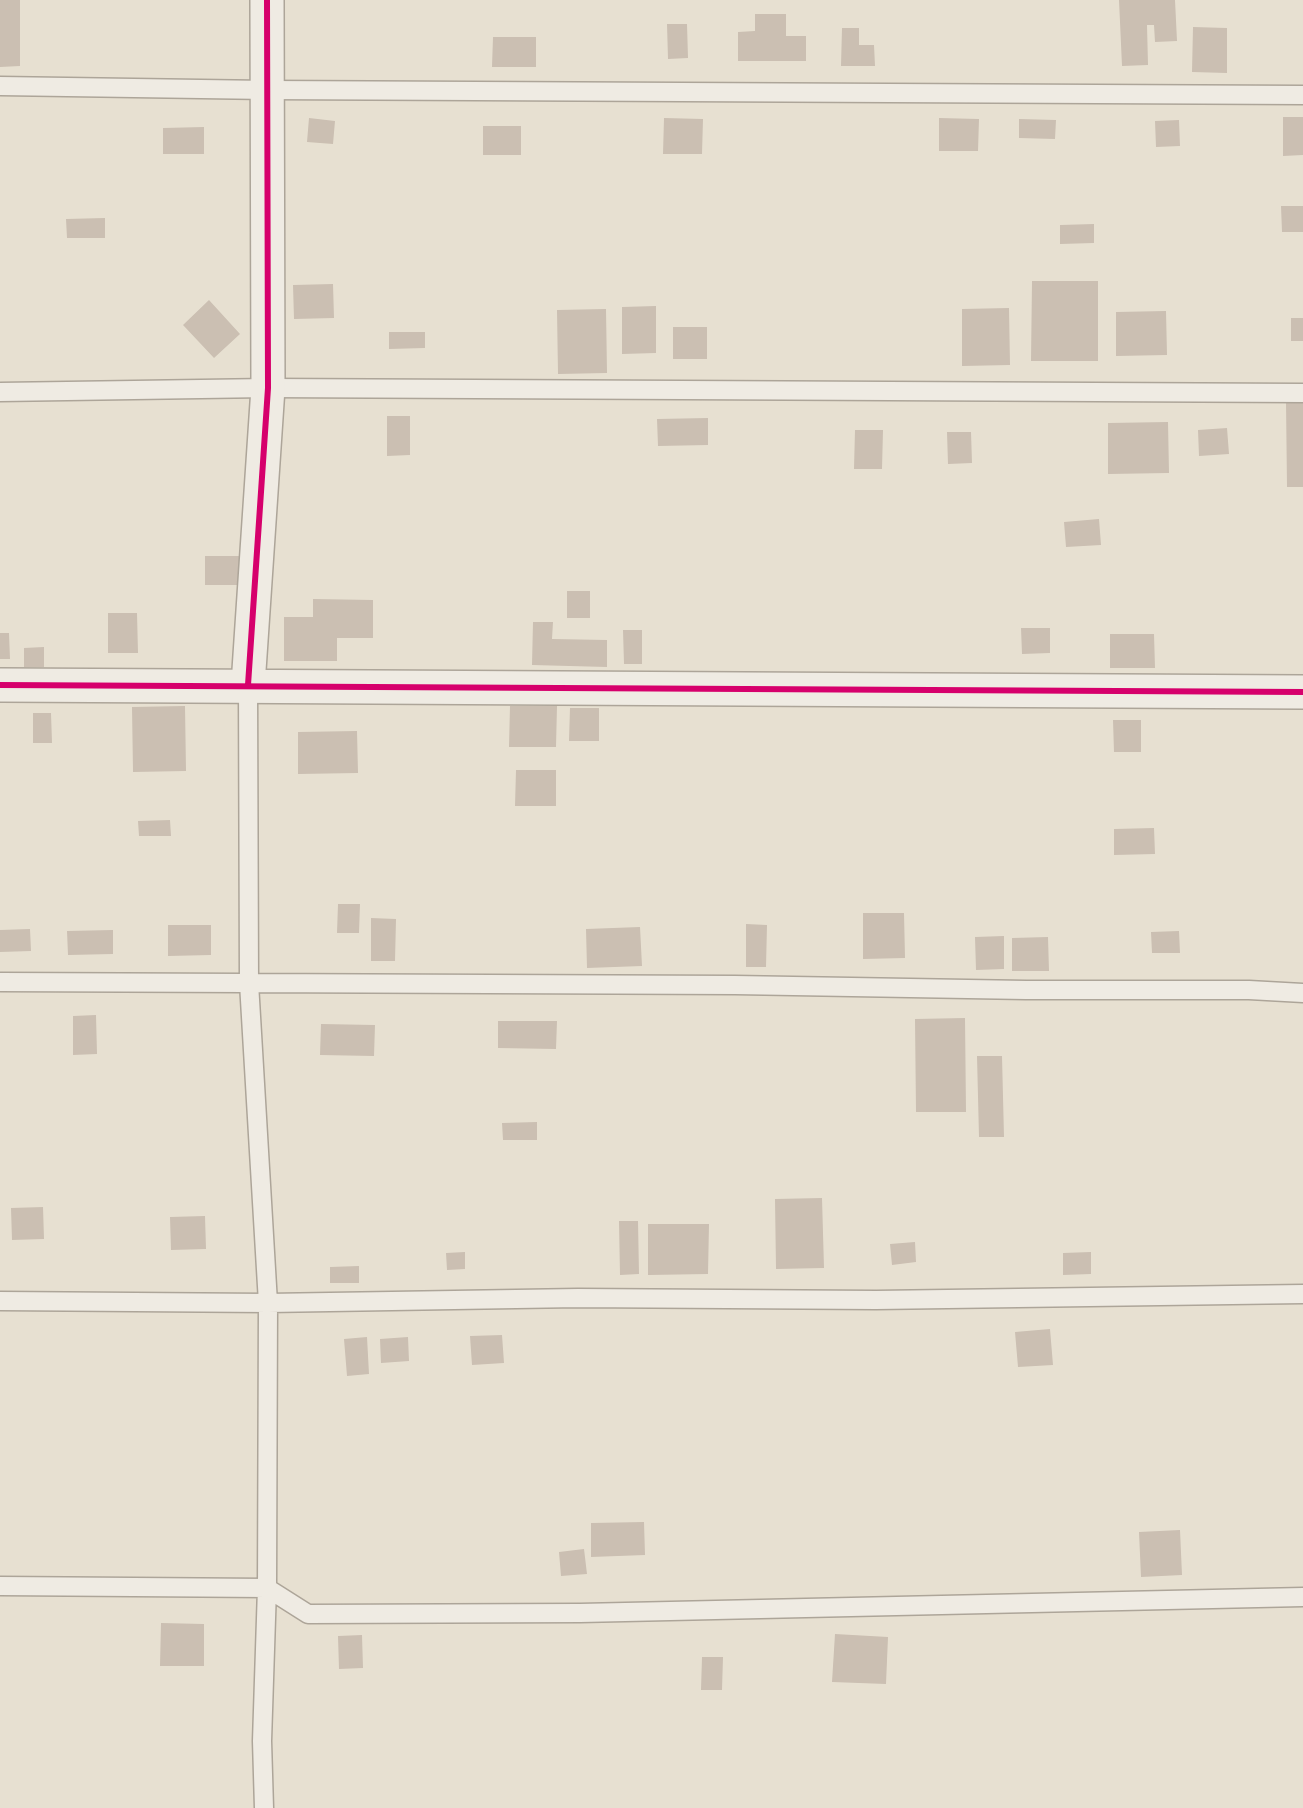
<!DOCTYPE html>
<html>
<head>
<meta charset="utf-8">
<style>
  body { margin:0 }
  canvas { display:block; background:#e7e0d1 }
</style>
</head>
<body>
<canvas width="1303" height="1808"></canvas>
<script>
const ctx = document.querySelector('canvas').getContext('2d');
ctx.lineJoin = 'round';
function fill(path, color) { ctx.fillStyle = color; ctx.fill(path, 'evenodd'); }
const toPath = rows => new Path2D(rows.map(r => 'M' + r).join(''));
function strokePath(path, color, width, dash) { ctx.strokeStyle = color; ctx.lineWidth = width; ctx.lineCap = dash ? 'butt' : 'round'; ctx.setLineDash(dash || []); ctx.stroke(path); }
const building = toPath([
  [0,0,20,0,20,66,0,67],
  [1119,0,1175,0,1177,41,1155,42,1154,25,1147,25,1148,65,1122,66],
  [755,14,786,14,786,36,806,36,806,61,738,61,738,32,755,31],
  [667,24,687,24,688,58,668,59],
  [1193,27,1227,28,1227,73,1192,72],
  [842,28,859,28,859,45,874,45,875,66,841,66],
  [493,37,536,37,536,67,492,67],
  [1283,117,1303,117,1303,155,1283,156],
  [309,118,335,121,333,144,307,142],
  [664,118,703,119,702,154,663,154],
  [939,118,979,119,978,151,939,151],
  [1019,119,1056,120,1055,139,1019,138],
  [1179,120,1180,146,1156,147,1155,121],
  [483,126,521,126,521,155,483,155],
  [204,127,204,154,163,154,163,128],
  [1281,206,1303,206,1303,232,1282,232],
  [105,218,105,238,67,238,66,219],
  [1094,224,1094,243,1060,244,1060,225],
  [1032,281,1098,281,1098,361,1031,361],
  [333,284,334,318,294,319,293,285],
  [209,300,240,334,214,358,183,325],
  [656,306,656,353,622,354,622,307],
  [1009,308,1010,365,962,366,962,309],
  [606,309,607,373,558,374,557,310],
  [1166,311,1167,355,1116,356,1116,312],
  [1291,318,1303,318,1303,341,1291,341],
  [673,327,707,327,707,359,673,359],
  [389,332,425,332,425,348,389,349],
  [1286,401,1303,401,1303,487,1287,487],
  [387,416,410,416,410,455,387,456],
  [708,418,708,445,658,446,657,419],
  [1168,422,1169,473,1108,474,1108,423],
  [1227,428,1229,454,1199,456,1198,430],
  [855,430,883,430,882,469,854,469],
  [947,432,971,432,972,463,948,464],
  [1099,519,1101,545,1066,547,1064,522],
  [205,556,243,556,243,585,205,585],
  [567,591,590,591,590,618,567,618],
  [313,599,373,600,373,638,337,638,337,661,284,661,284,617,313,617],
  [108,613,137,613,138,653,108,653],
  [533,622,553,622,552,639,607,640,607,667,532,665],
  [1021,628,1050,628,1050,653,1022,654],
  [623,630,642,630,642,664,624,664],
  [0,633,9,633,10,659,0,659],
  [1110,634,1154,634,1155,668,1110,668],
  [44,647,44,667,24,667,24,648],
  [185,706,186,771,133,772,132,707],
  [510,706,557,706,556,747,509,747],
  [570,708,599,708,599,741,569,741],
  [33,713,51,713,52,743,33,743],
  [1113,720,1141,720,1141,752,1114,752],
  [357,731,358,773,298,774,298,732],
  [516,770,556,770,556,806,515,806],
  [170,820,171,836,139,836,138,821],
  [1154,828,1155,854,1114,855,1114,829],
  [338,904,360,904,359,933,337,933],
  [863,913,904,913,905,958,863,959],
  [371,918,396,919,395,961,371,961],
  [746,924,767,925,766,967,746,967],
  [168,925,211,925,211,955,168,956],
  [640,927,642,966,587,968,586,929],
  [30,929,31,951,0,952,0,930],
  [113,930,113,954,68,955,67,931],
  [1179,931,1180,953,1152,953,1151,932],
  [1004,936,1004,969,976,970,975,937],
  [1048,937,1049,971,1012,971,1012,938],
  [96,1015,97,1054,73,1055,73,1016],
  [965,1018,966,1112,916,1112,915,1019],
  [498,1021,557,1021,556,1049,498,1048],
  [321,1024,375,1025,374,1056,320,1055],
  [977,1056,1002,1056,1004,1137,979,1137],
  [537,1122,537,1140,503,1140,502,1123],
  [822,1198,824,1268,776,1269,775,1199],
  [43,1207,44,1239,12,1240,11,1208],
  [205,1216,206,1249,171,1250,170,1217],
  [619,1221,638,1221,639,1274,620,1275],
  [648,1224,709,1224,708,1274,648,1275],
  [915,1242,916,1262,892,1265,890,1244],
  [465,1252,465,1269,447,1270,446,1253],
  [1091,1252,1091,1274,1063,1275,1063,1253],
  [359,1266,359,1283,330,1283,330,1267],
  [1050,1329,1053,1365,1018,1367,1015,1332],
  [502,1335,504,1363,472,1365,470,1336],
  [367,1337,369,1374,347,1376,344,1339],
  [408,1337,409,1361,381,1363,380,1339],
  [644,1522,645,1555,591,1557,591,1523],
  [1180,1530,1182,1575,1141,1577,1139,1532],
  [584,1549,587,1574,561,1576,559,1552],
  [161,1623,204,1624,204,1666,160,1666],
  [835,1634,888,1637,886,1684,832,1682],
  [362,1635,363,1668,339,1669,338,1636],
  [702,1657,723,1657,722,1690,701,1690]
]);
const lane = toPath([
  [0,86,268,90,1303,95],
  [0,392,268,388,1303,393],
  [248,685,249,983,268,1303,267,1588,262,1741,264,1808],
  [0,982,735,985,1026,990,1249,990,1303,993],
  [0,1301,268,1303,578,1298,876,1300,1303,1294],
  [0,1586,267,1588,308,1614,580,1613,1303,1597]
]);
const street = toPath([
  [0,685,1303,692],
  [248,685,268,388,267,0]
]);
const cycleway = toPath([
  [0,685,1303,692],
  [248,685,268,388,267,0]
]);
fill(building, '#cbbfb2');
strokePath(lane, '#ada599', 21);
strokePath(street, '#ada599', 36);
strokePath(lane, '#efebe3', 18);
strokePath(street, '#efebe3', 33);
strokePath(cycleway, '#d6006c', 6);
</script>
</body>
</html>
